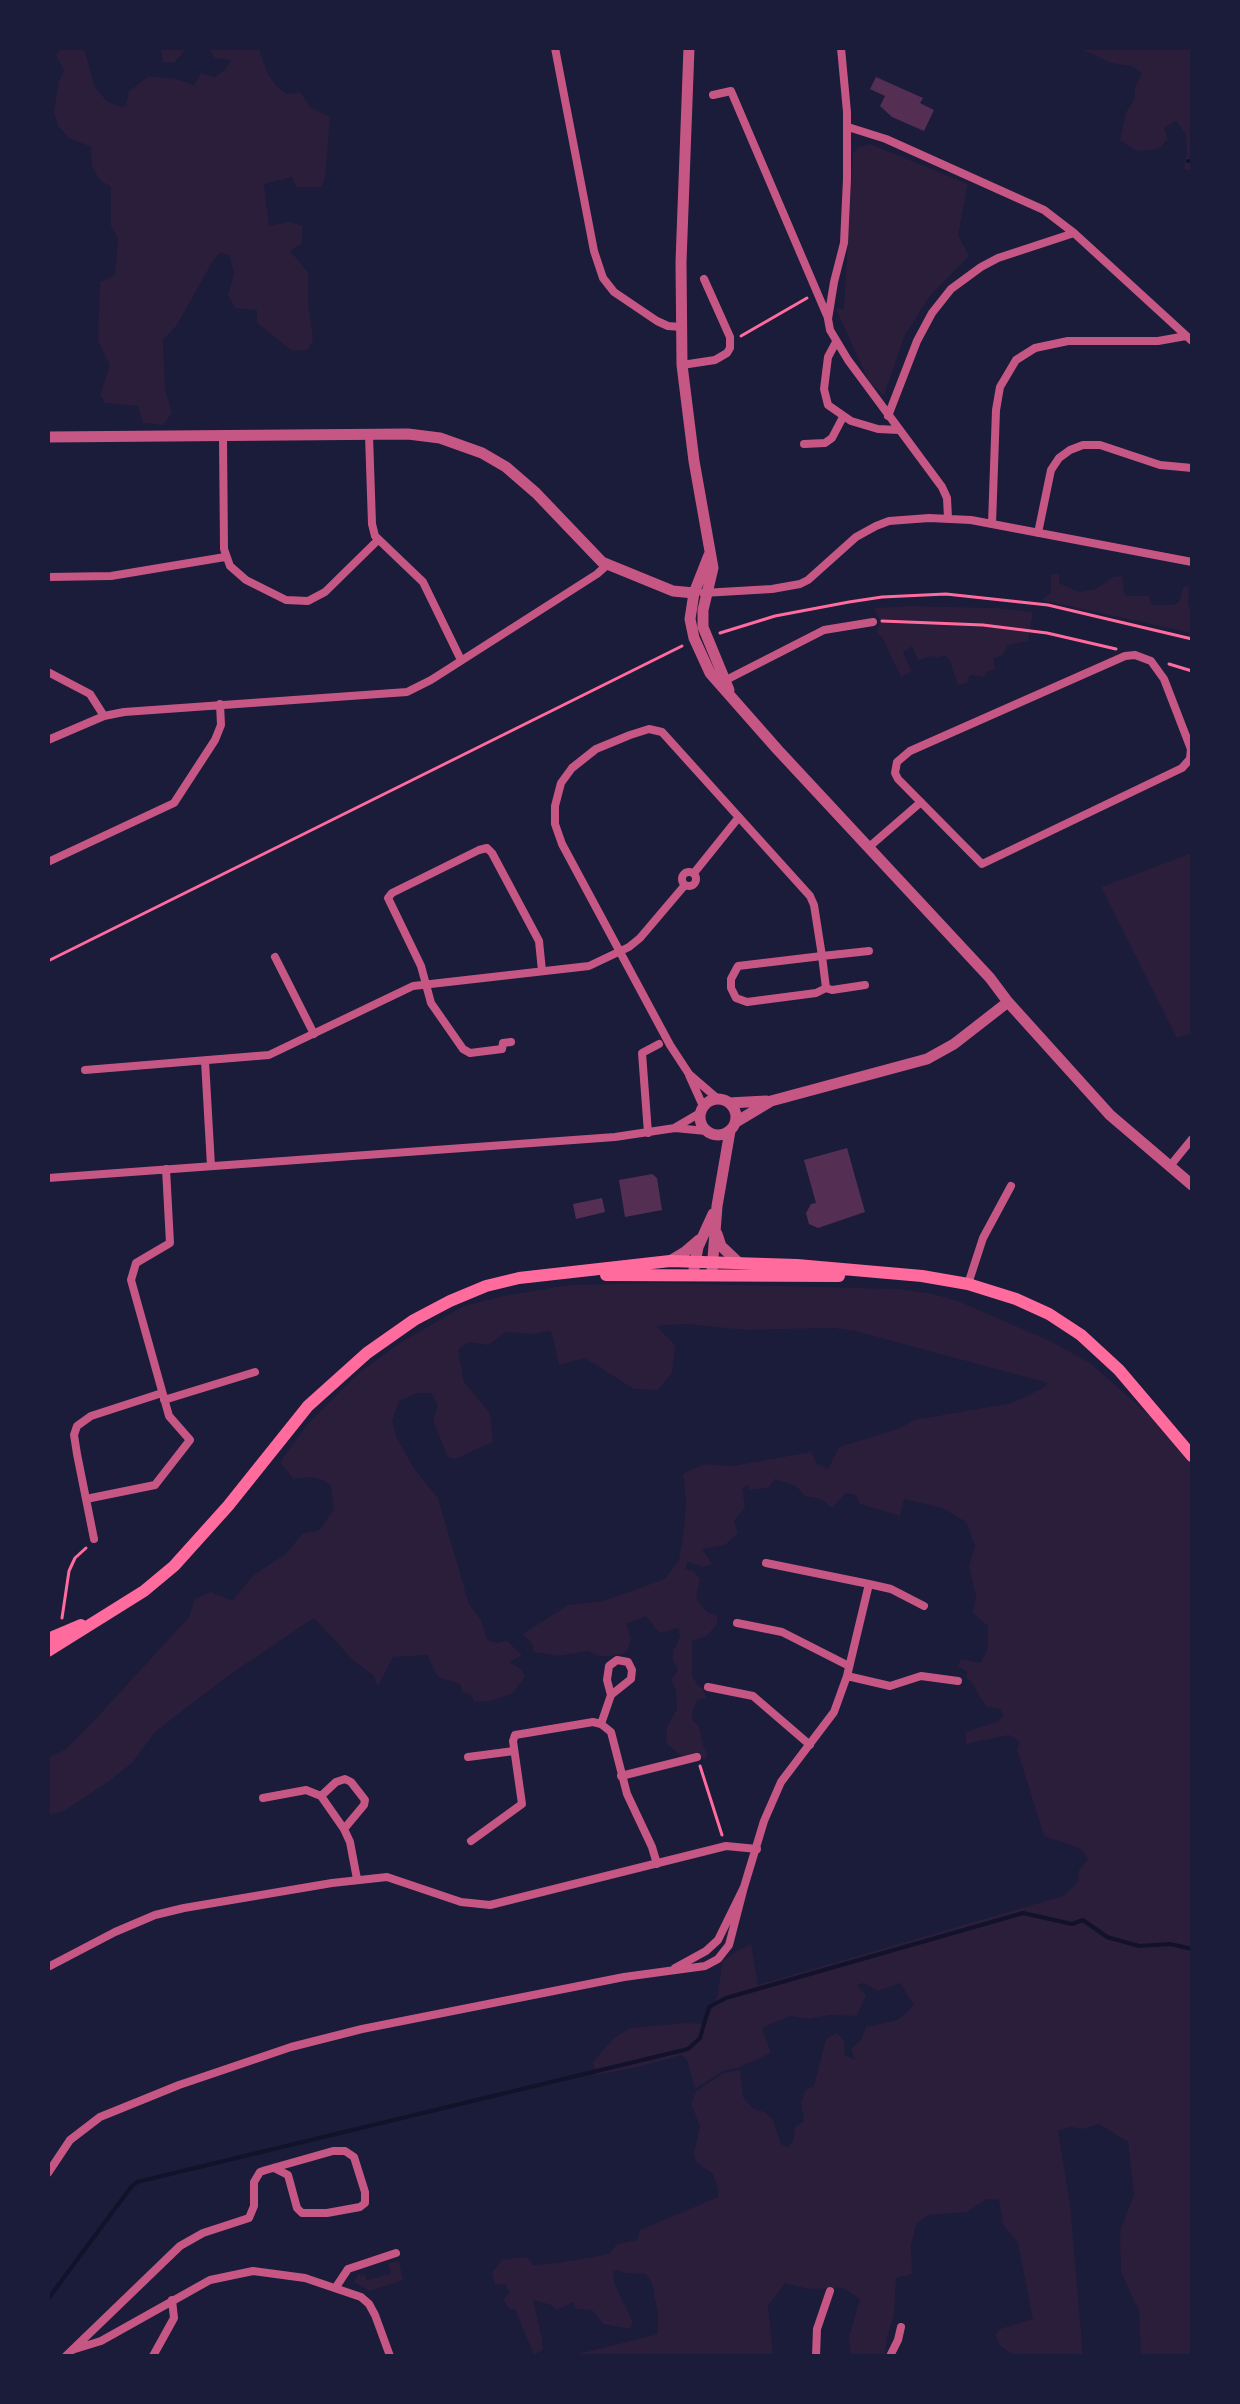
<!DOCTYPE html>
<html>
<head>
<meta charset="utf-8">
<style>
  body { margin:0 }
  #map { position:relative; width:1240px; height:2404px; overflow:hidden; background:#1b1b3a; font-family:Rubik,sans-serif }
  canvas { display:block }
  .frame { position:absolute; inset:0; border:50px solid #1b1b3a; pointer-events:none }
</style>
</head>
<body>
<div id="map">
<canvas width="1240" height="2404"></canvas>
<div class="frame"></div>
</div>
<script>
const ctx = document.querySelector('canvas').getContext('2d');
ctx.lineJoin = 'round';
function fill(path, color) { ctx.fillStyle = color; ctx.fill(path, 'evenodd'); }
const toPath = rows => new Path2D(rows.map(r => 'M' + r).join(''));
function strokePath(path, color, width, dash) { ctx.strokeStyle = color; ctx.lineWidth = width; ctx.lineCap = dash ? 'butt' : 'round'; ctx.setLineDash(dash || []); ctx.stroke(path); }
const green = toPath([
  [62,48,84,48,95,88,107,101,121,107,126,105,129,91,149,76,177,79,194,85,201,73,214,77,224,71,231,60,215,58,209,48,258,48,269,76,278,88,287,94,300,92,310,107,330,117,325,178,321,187,296,187,292,177,264,184,269,226,290,222,302,226,302,243,290,251,308,272,308,301,313,340,308,350,292,351,257,323,257,310,235,308,228,295,234,274,230,256,221,252,214,259,177,325,163,340,165,388,172,413,163,425,143,423,138,406,105,403,100,395,110,365,98,341,100,282,115,275,118,238,111,226,111,187,100,180,92,167,91,147,69,138,58,126,54,113,59,81,64,71,56,55],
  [160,48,187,48,174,63,163,62],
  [1079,48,1192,48,1192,172,1184,169,1187,153,1186,134,1176,121,1164,128,1168,139,1158,149,1137,151,1120,140,1126,112,1135,99,1135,88,1142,73,1131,66,1111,63],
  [870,144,968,184,958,235,969,256,929,297,905,335,884,395,869,382,836,309,844,309,853,154,858,147],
  [1051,574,1059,574,1059,583,1079,592,1096,589,1113,577,1122,576,1125,596,1149,596,1152,605,1175,605,1180,600,1183,587,1189,586,1188,606,1192,607,1192,633,1041,600,1051,593],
  [911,606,995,608,1033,612,1028,641,1008,645,1003,655,994,658,995,669,988,671,984,677,970,675,967,683,958,685,949,659,944,655,939,658,933,656,918,660,912,646,903,653,912,671,901,677,883,639,877,632,881,622,874,608],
  [1192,853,1192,1033,1177,1038,1101,887],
  [658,1283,899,1289,933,1294,958,1301,1048,1340,1090,1363,1192,1453,1192,2356,1141,2356,1139,2311,1121,2272,1120,2231,1134,2195,1128,2142,1099,2124,1083,2129,1071,2127,1058,2131,1070,2204,1083,2356,1015,2356,999,2345,996,2335,1000,2329,1033,2319,1018,2243,1003,2225,999,2200,987,2199,967,2212,928,2215,916,2224,911,2245,912,2274,896,2278,894,2316,887,2336,885,2356,851,2356,849,2337,860,2299,843,2288,808,2289,785,2283,768,2306,773,2356,570,2356,658,2334,658,2315,652,2283,646,2274,625,2273,618,2270,613,2271,614,2283,633,2322,630,2329,603,2324,592,2310,576,2309,573,2302,557,2310,551,2305,533,2300,542,2339,543,2350,534,2355,515,2309,509,2309,503,2299,510,2293,505,2284,495,2285,492,2272,502,2260,521,2257,528,2258,533,2265,559,2263,609,2254,617,2244,637,2240,640,2230,718,2197,718,2189,713,2174,696,2162,694,2153,700,2126,691,2104,696,2091,724,2073,740,2070,743,2097,752,2108,765,2112,773,2120,781,2144,788,2147,793,2141,795,2127,804,2121,801,2103,805,2090,814,2086,826,2039,837,2033,844,2041,845,2056,855,2059,851,2049,861,2040,866,2027,898,2020,914,2005,900,1983,878,1991,864,1983,857,1985,866,1996,857,2016,831,2015,808,2019,790,2016,762,2028,771,2053,740,2067,723,2071,695,2089,687,2060,682,2055,634,2068,596,2075,593,2062,614,2038,630,2028,686,2023,705,2024,718,1995,722,1962,737,1951,751,1944,758,1985,1063,1896,1078,1882,1079,1870,1088,1859,1083,1851,1074,1846,1044,1836,1017,1749,1020,1742,1009,1735,966,1744,966,1732,999,1721,1003,1715,1000,1709,986,1707,971,1681,966,1678,967,1671,958,1667,961,1659,980,1663,988,1649,988,1626,973,1613,976,1597,969,1566,975,1546,966,1522,942,1508,904,1499,900,1516,860,1504,856,1495,846,1493,832,1508,821,1499,805,1496,796,1486,775,1479,768,1488,750,1490,748,1485,742,1488,745,1507,734,1521,738,1533,725,1545,702,1549,712,1564,704,1567,688,1562,685,1569,693,1571,700,1579,696,1597,700,1604,707,1612,717,1616,717,1624,707,1636,692,1641,692,1676,698,1686,703,1688,706,1698,697,1700,692,1713,693,1721,699,1726,703,1745,708,1754,705,1759,680,1755,666,1743,667,1727,677,1709,676,1690,671,1680,678,1670,673,1660,673,1650,677,1645,680,1635,678,1628,659,1633,646,1616,626,1624,631,1638,628,1649,623,1654,611,1656,599,1656,588,1651,558,1656,533,1652,533,1645,523,1634,568,1605,603,1601,665,1579,679,1560,683,1539,686,1502,683,1474,704,1464,732,1466,811,1452,817,1464,828,1469,839,1447,898,1429,914,1420,1012,1403,1043,1388,1048,1383,855,1331,833,1328,745,1330,687,1324,656,1326,675,1345,672,1373,658,1390,634,1389,585,1358,559,1365,552,1333,548,1331,533,1334,506,1332,488,1345,469,1342,458,1350,464,1382,490,1413,493,1442,455,1459,448,1457,433,1421,438,1405,431,1393,417,1393,399,1401,392,1421,397,1438,415,1470,438,1498,469,1604,481,1620,487,1640,497,1643,507,1641,522,1655,509,1662,521,1669,525,1677,512,1694,490,1701,474,1702,471,1694,463,1693,460,1684,438,1677,427,1655,393,1657,378,1686,374,1676,354,1661,314,1618,225,1678,155,1732,132,1763,108,1782,64,1811,48,1815,48,1758,66,1749,102,1712,189,1617,195,1599,211,1592,232,1601,254,1575,287,1553,302,1534,320,1530,334,1509,331,1486,323,1480,311,1477,293,1479,280,1462,307,1425,360,1372,403,1341,464,1306,504,1296,568,1285],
  [399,2261,403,2280,370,2291,354,2282,359,2273,361,2276,365,2274,367,2280,391,2274,388,2263]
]);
const stream = toPath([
  [1188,161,1192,161],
  [48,2299,131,2187,137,2182,688,2049,700,2038,709,2007,726,1998,1023,1913,1072,1924,1083,1920,1107,1937,1139,1946,1170,1944,1192,1949]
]);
const building = toPath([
  [876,77,923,98,920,103,934,110,924,131,892,117,880,106,885,96,870,89],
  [847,1148,865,1212,818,1228,809,1224,806,1213,811,1204,816,1203,804,1160],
  [652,1174,657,1178,662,1210,625,1217,619,1180],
  [602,1198,605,1212,576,1219,573,1204]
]);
const path = toPath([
  [741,336,807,298],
  [882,621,983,625,1047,633,1116,649],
  [720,633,775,616,849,602,882,597,946,594,1048,605,1192,639],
  [1169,664,1192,671],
  [48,961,682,646],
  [62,1618,69,1571,75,1558,86,1548],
  [700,1766,722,1835]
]);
const minor = toPath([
  [555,48,594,251,603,278,614,292,657,321,668,326,681,327],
  [841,48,847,112,847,179,844,243,834,282,828,319,830,330,848,360,942,487,947,498,948,518],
  [713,95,731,91,828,318],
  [848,127,886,139,1044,210,1074,233,1192,341],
  [836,342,828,357,824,389,828,405,851,421,878,429,899,430],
  [682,365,715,360,727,353,730,348,730,337,704,279],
  [888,416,917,341,932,313,951,289,981,267,998,258,1074,233],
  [369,435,372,524,375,536,423,582,461,660],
  [223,438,224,549,230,566,246,580,286,600,308,601,325,592,378,540],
  [804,444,825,443,832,438,843,417],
  [992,524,996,410,1000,387,1016,360,1035,348,1068,341,1158,341,1186,336],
  [1038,533,1051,470,1059,458,1070,450,1083,445,1100,445,1160,465,1192,468],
  [48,577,111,576,225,557],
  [703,593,772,589,800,584,808,580,856,537,876,526,889,521,929,518,971,520,1192,562],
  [1135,655,1151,661,1164,679,1191,749,1190,759,1182,768,982,864,898,779,895,773,897,762,910,751,1125,656,1135,655],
  [48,672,90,694,104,716],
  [726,680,824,630,873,622],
  [48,740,104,716,124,712,407,692,431,680,597,574,607,565],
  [869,847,921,802],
  [48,862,174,803,215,740,221,725,220,704],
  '682 879a7 7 0 1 1 14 0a7 7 0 1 1-14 0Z',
  [694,873,739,817],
  [275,957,314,1034],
  [826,988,832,990,865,985],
  [511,1042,503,1043,502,1049,470,1053,463,1049,431,1003,421,966,388,898,392,893,479,850,487,848,492,853,539,941,542,971],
  [205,1061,211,1166],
  [85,1070,269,1055,413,986,589,966,629,947,640,938,685,885],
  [689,1075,703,1106],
  [718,1099,689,1074,670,1045,562,844,555,824,555,806,561,783,572,768,596,749,630,735,649,729,662,732,810,896,814,905,822,956,826,988,816,993,747,1002,736,998,731,988,731,979,738,966,822,956,869,951],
  [676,1127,700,1113],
  [648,1133,642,1053,659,1044],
  [1170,1166,1192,1139],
  [48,1178,615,1137,675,1128,706,1131],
  [968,1284,983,1238,1011,1186],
  [164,1400,255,1372],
  [86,1499,155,1485,190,1440,169,1416,131,1280,136,1263,170,1243,166,1169],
  [94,1539,77,1454,74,1435,77,1426,91,1416,162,1393],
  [869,1584,891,1589,924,1606],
  [737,1623,782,1632,849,1666],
  [847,1676,890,1686,921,1676,958,1681],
  [708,1687,753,1696,810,1745],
  [601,1724,611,1695,607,1680,609,1666,617,1660,628,1662,632,1670,631,1679,611,1695],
  [468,1757,514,1751],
  [621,1776,697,1757],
  [263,1798,306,1790,321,1796],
  [344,1829,321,1796,336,1782,345,1779,351,1782,365,1800,364,1805,344,1829,350,1842,357,1879],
  [471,1841,522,1804,513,1741,515,1735,593,1722,601,1724,611,1732,627,1794,652,1847,657,1864],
  [48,1967,115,1932,155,1915,184,1908,332,1883,387,1877,461,1902,490,1905,726,1846,757,1849],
  [675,1968,706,1951,718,1940,744,1887,764,1821,781,1782,834,1712,847,1676,869,1584,766,1563],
  [48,2173,70,2140,100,2117,179,2085,291,2047,362,2029,624,1977,705,1966,718,1959,729,1945,744,1887],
  [336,2287,348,2269,396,2253],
  [75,2349,101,2341,210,2280,253,2271,305,2278,361,2297,369,2304,375,2315,390,2356],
  [66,2356,180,2246,203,2233,249,2218,254,2206,254,2182,260,2172,266,2170,333,2151,345,2151,354,2157,365,2192,365,2203,360,2207,327,2213,302,2213,297,2208,288,2175,274,2168],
  [153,2356,174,2318,172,2300],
  [816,2356,817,2329,830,2291],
  [890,2356,898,2340,901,2327]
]);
const tertiary = toPath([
  [689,48,681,262,682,365,694,461,713,568,703,610,703,627,729,690],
  [48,437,408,434,440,438,482,453,506,467,536,493,602,562,673,591,694,593],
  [709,555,694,593,690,619,694,638,710,673,777,749,990,978,1008,1002,1110,1115,1192,1185],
  '700 1117a18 18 0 1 1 36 0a18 18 0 1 1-36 0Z',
  [729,1103,766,1101],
  [736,1122,771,1101,927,1059,954,1044,1008,1002],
  [717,1234,721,1246,739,1263],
  [670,1261,685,1252,699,1240],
  [694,1269,698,1247,713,1214],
  [712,1271,717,1206,730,1131]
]);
const secondary = toPath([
  [606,1275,839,1276],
  [48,1639,81,1625],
  [48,1651,144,1591,174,1566,228,1506,308,1406,367,1353,414,1320,450,1301,486,1286,519,1278,670,1261,797,1265,922,1276,968,1284,1016,1299,1049,1314,1081,1335,1119,1370,1192,1456]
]);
fill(green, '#2a1e3b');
strokePath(stream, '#12122b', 4);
fill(building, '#542f53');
strokePath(path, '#ff6b9d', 3);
strokePath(minor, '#c65784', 8);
strokePath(tertiary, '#c65784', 11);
strokePath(secondary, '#ff6b9d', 12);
</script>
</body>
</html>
